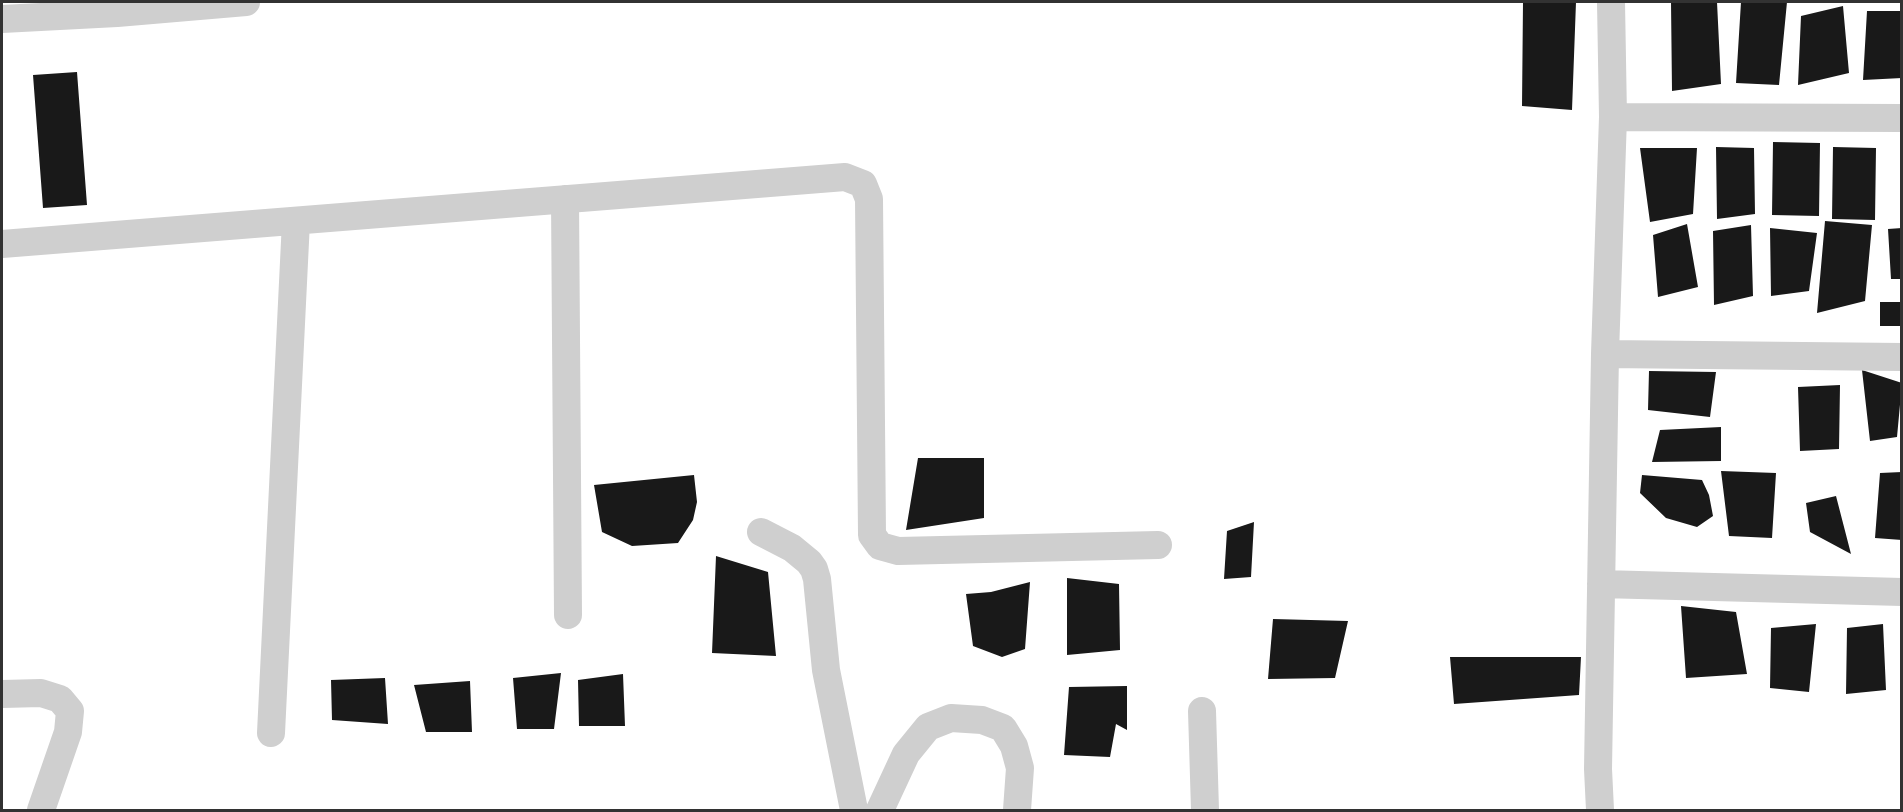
<!DOCTYPE html>
<html>
<head>
<meta charset="utf-8">
<style>
  body { margin:0 }
  #map { position:relative; width:1903px; height:812px; overflow:hidden; background:#fff; font-family:Figtree,sans-serif }
  canvas { display:block }
  .frame { position:absolute; inset:0; border:3px solid #323232; pointer-events:none }
</style>
</head>
<body>
<div id="map">
<canvas width="1903" height="812"></canvas>
<div class="frame"></div>
</div>
<script>
const ctx = document.querySelector('canvas').getContext('2d');
ctx.lineJoin = 'round';
function fill(path, color) { ctx.fillStyle = color; ctx.fill(path, 'evenodd'); }
const toPath = rows => new Path2D(rows.map(r => 'M' + r).join(''));
function strokePath(path, color, width, dash) { ctx.strokeStyle = color; ctx.lineWidth = width; ctx.lineCap = dash ? 'butt' : 'round'; ctx.setLineDash(dash || []); ctx.stroke(path); }
const building = toPath([
  [1523,2,1576,2,1572,110,1522,106],
  [1671,2,1717,2,1721,84,1672,91],
  [1741,2,1787,2,1779,85,1736,83],
  [1843,6,1849,73,1798,85,1801,16],
  [1867,11,1902,11,1902,78,1863,80],
  [77,72,87,205,43,208,33,75],
  [1773,142,1820,143,1819,216,1772,215],
  [1716,147,1754,148,1755,214,1717,219],
  [1833,147,1876,148,1875,220,1832,219],
  [1640,148,1697,148,1693,214,1650,222],
  [1825,221,1872,225,1865,301,1817,313],
  [1687,224,1698,287,1658,297,1653,235],
  [1751,225,1753,296,1714,305,1713,231],
  [1770,228,1817,233,1809,291,1771,296],
  [1902,228,1902,279,1891,279,1888,229],
  [1880,302,1902,302,1902,326,1880,326],
  [1862,370,1902,383,1897,437,1870,441],
  [1649,371,1716,372,1710,417,1648,410],
  [1840,385,1839,449,1800,451,1798,387],
  [1721,427,1721,461,1652,462,1660,430],
  [918,458,984,458,984,518,906,530],
  [1721,471,1776,473,1772,538,1729,536],
  [1902,472,1902,540,1875,538,1880,473],
  [694,475,697,502,693,520,678,543,632,546,602,532,594,485],
  [1642,475,1702,480,1709,495,1713,516,1697,527,1666,518,1640,493],
  [1836,496,1851,554,1810,532,1806,503],
  [1254,522,1251,577,1224,579,1227,531],
  [716,556,768,572,776,656,712,653],
  [1067,578,1119,584,1120,650,1067,655],
  [1030,582,1025,649,1002,657,973,646,966,594,991,592],
  [1681,606,1736,612,1747,674,1686,678],
  [1273,619,1348,621,1335,678,1268,679],
  [1816,624,1809,692,1770,688,1771,628],
  [1883,624,1886,690,1846,694,1847,628],
  [1450,657,1581,657,1579,695,1454,704],
  [561,673,554,729,517,729,513,678],
  [623,674,625,726,579,726,578,680],
  [385,678,388,724,332,720,331,680],
  [470,681,472,732,426,732,414,685],
  [1127,686,1127,730,1116,724,1110,757,1064,755,1069,687]
]);
const street = toPath([
  [2,19,117,13,246,2],
  [1613,117,1902,118],
  [565,199,568,615],
  [2,244,845,177,863,184,869,199,872,535,880,546,898,551,1158,545],
  [1605,354,1902,357],
  [761,532,792,548,809,562,814,569,817,579,826,670,854,810],
  [1601,584,1902,592],
  [2,694,41,693,60,699,70,711,68,732,41,810],
  [1202,711,1205,810],
  [271,733,296,221],
  [880,810,906,754,928,727,951,718,982,720,1003,728,1014,746,1020,768,1017,810],
  [1600,810,1598,769,1605,354,1613,117,1611,2]
]);
fill(building, '#191919');
strokePath(street, '#cfcfcf', 28);
</script>
</body>
</html>
